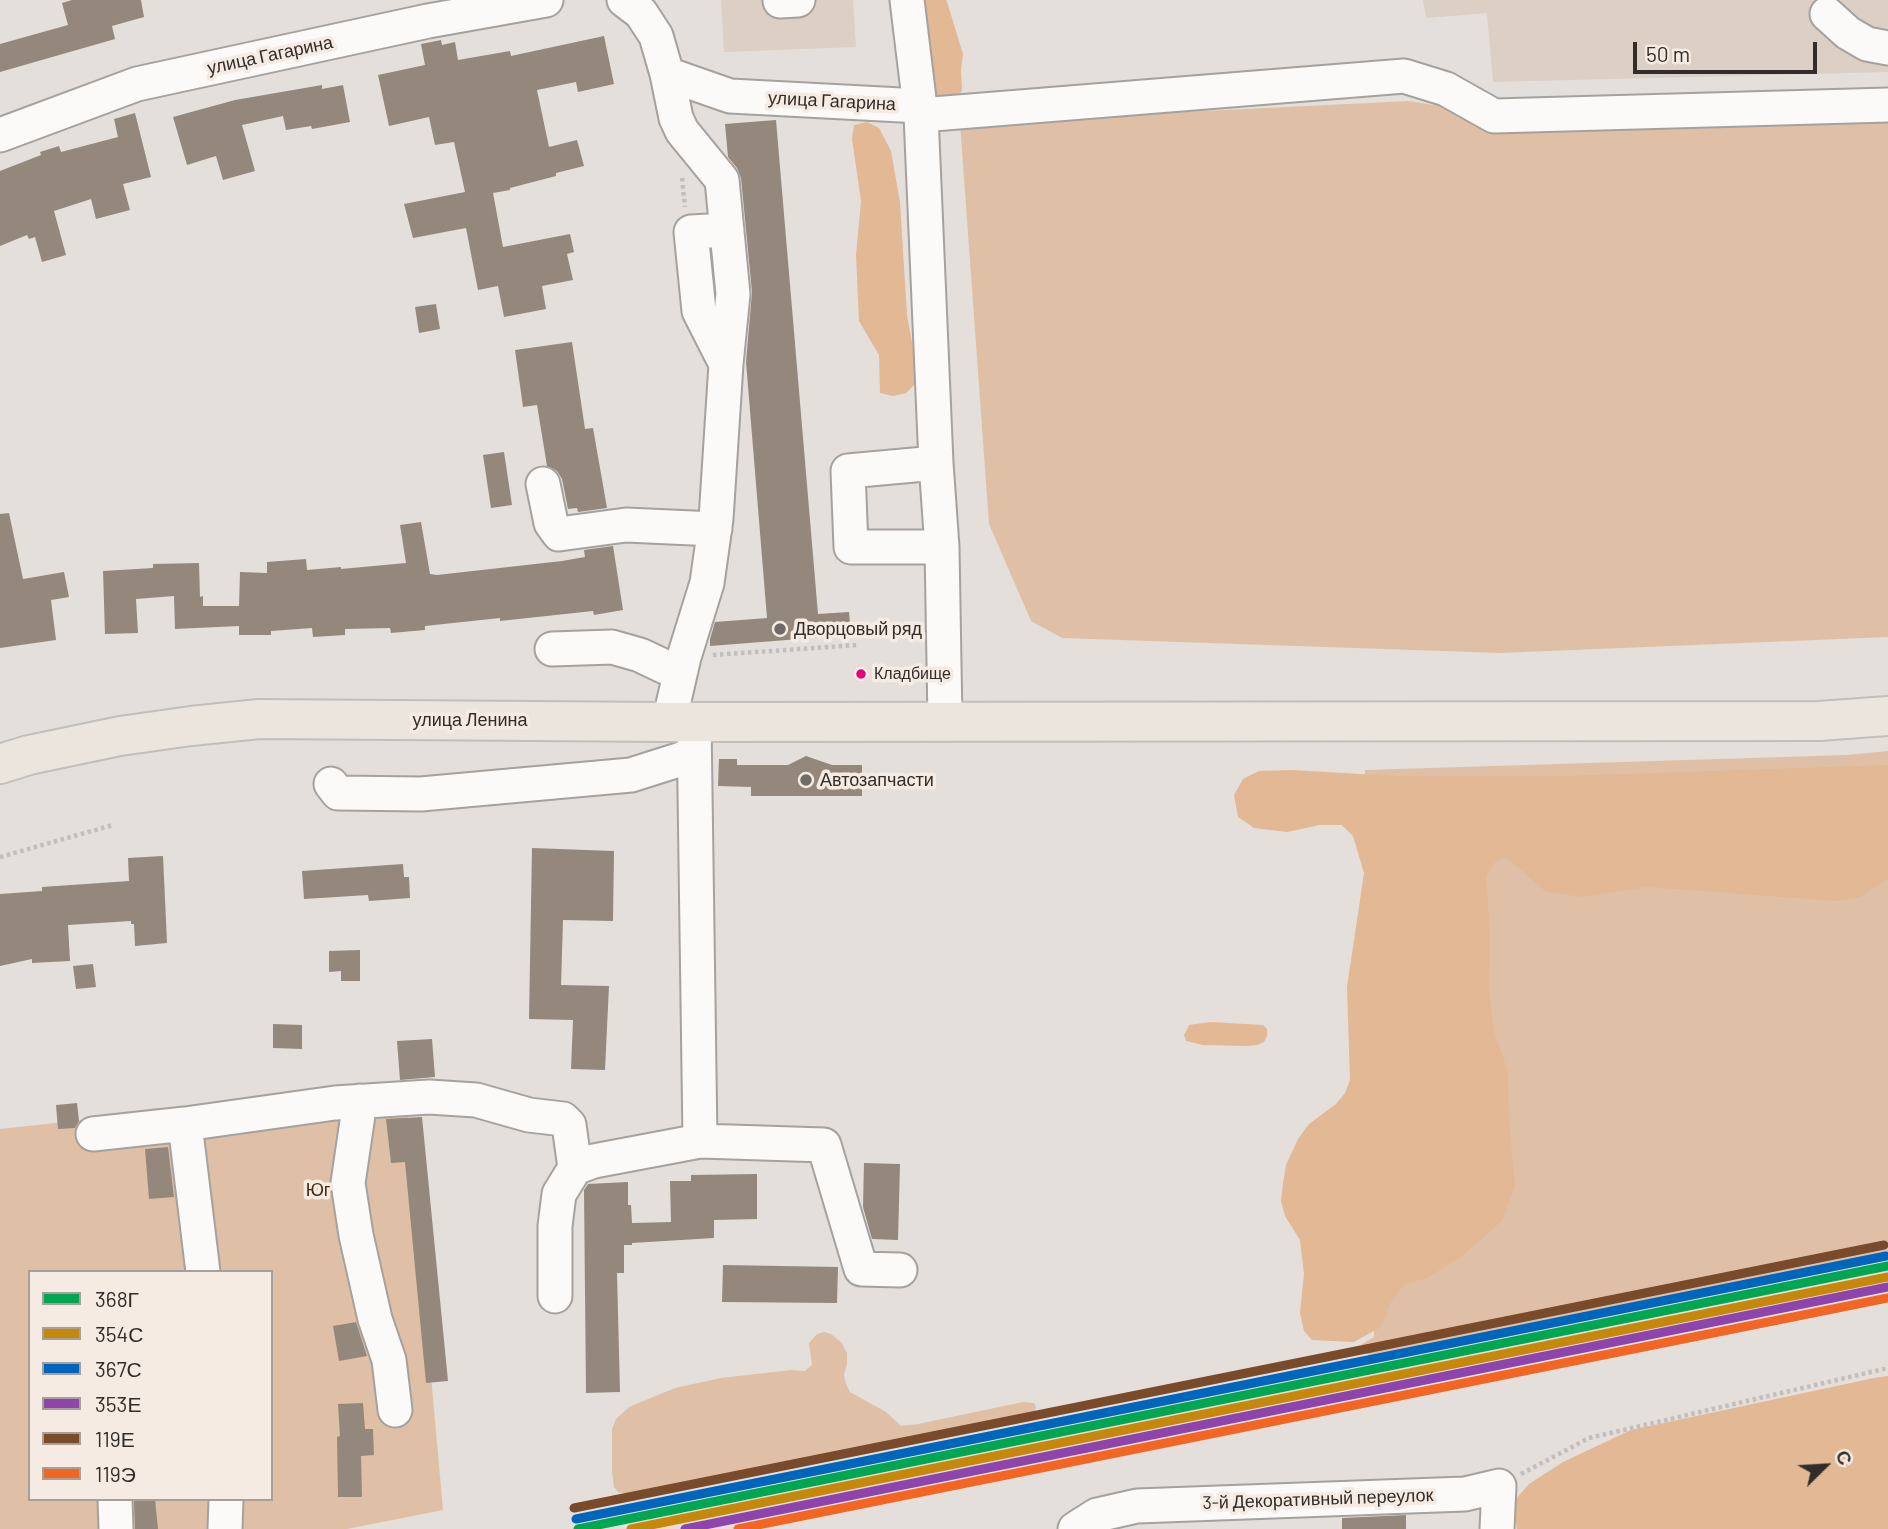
<!DOCTYPE html>
<html>
<head>
<meta charset="utf-8">
<style>
  body { margin:0 }
  #map { position:relative; width:1888px; height:1529px; overflow:hidden; background:#e4dfda; font-family:Barlow,sans-serif }
  canvas { display:block }
  .legend { position:absolute; left:28px; top:1270px; width:245px; height:231px; box-sizing:border-box; background:#f6ebe2; border:2px solid #a89f98; margin:0; padding:9px 12px; list-style:none; font-size:21px; color:#322d2a }
  .legend li { display:flex; align-items:center; gap:14px; height:35px }
  .legend b { width:35px; border:2px solid #a89f98 }
  .north { position:absolute; left:1790px; top:1431px; width:70px; height:70px; -webkit-text-stroke:5px #f6ebe2; paint-order:stroke; rotate:66deg; font-size:19px; font-weight:700; line-height:28px; text-align:center; color:#322d2a }
  .north::after { content:''; display:block; margin:auto; width:24px; height:32px; background:#322d2a; clip-path:polygon(50% 0,100% 100%,50% 72%,0 100%) }
  .scale { position:absolute; left:1633px; top:42px; width:184px; height:32px; box-sizing:border-box; border:4px solid #322d2a; border-top:0; padding-left:9px; font-size:21px; line-height:24px; white-space:nowrap; color:#322d2a; -webkit-text-stroke:5px #f6ebe2; paint-order:stroke }
</style>
</head>
<body>
<div id="map">
<canvas width="1888" height="1529"></canvas>
<ul class="legend">
<li><b style="height:9px;background:#00a651"></b>368Г</li>
<li><b style="height:9px;background:#c6880a"></b>354С</li>
<li><b style="height:9px;background:#0065bd"></b>367С</li>
<li><b style="height:9px;background:#8e44ad"></b>353Е</li>
<li><b style="height:9px;background:#7a4b2a"></b>119Е</li>
<li><b style="height:9px;background:#f26522"></b>119Э</li>
</ul>
<div class="north">С</div>
<div class="scale">50 m</div>
</div>
<script>
const ctx = document.querySelector('canvas').getContext('2d');
ctx.lineJoin = 'round';
function fill(path, color) { ctx.fillStyle = color; ctx.fill(path, 'evenodd'); }
const toPath = rows => new Path2D(rows.map(r => 'M' + r).join(''));
function strokePath(path, color, width, dash) { ctx.strokeStyle = color; ctx.lineWidth = width; ctx.lineCap = dash ? 'butt' : 'round'; ctx.setLineDash(dash || []); ctx.stroke(path); }
function drawText(font, color, halo, rows, align = 'center') {
  ctx.font = font + ' Barlow,sans-serif'; ctx.lineWidth = 7; ctx.setLineDash([]); ctx.textBaseline = 'middle'; ctx.strokeStyle = halo; ctx.fillStyle = color; for (const [text, x, y, turn = 0] of rows) {
    ctx.save(); ctx.translate(x, y); ctx.rotate((+turn || 0) * Math.PI / 180); ctx.textAlign = isNaN(turn) ? turn : align; if (halo) ctx.strokeText(text, 0, 0); ctx.fillText(text, 0, 0); ctx.restore();
  }
}
const built = toPath([
  [721,0,853,0,856,47,724,52],
  [1423,0,1888,0,1888,72,1493,82,1487,13,1426,18]
]);
const green = toPath([
  [1409,101,1453,108,1485,132,1888,117,1888,637,1501,653,1062,638,1031,621,989,524,960,123],
  [1888,751,1888,1252,1369,1355,1362,1351,1362,1344,1374,1337,1365,770,1847,755],
  [405,1085,443,1510,347,1529,0,1529,0,1129],
  [30,1272,271,1272,271,1499,30,1499],
  [824,1332,831,1334,841,1342,847,1353,847,1364,844,1375,846,1384,850,1392,886,1412,901,1426,918,1424,1023,1402,1034,1403,1036,1407,1034,1414,1025,1420,637,1494,625,1494,618,1492,614,1487,612,1471,612,1429,616,1419,629,1407,675,1388,721,1378,791,1370,805,1371,812,1365,809,1343,817,1334]
]);
const forest = toPath([
  [919,0,946,0,948,5,963,54,961,70,962,90,957,100,934,102],
  [867,122,879,128,891,151,900,202,907,315,917,370,916,383,906,393,893,396,880,393,879,355,859,321,856,255,861,201,852,139,854,125],
  [1888,765,1888,878,1861,897,1836,901,1647,887,1583,897,1546,892,1517,866,1504,858,1495,862,1486,876,1490,936,1489,991,1494,1031,1508,1072,1509,1120,1515,1186,1502,1221,1462,1256,1427,1278,1405,1284,1391,1302,1381,1327,1354,1342,1312,1340,1304,1331,1300,1313,1304,1274,1300,1240,1285,1216,1281,1201,1283,1183,1286,1165,1298,1139,1309,1124,1336,1104,1345,1093,1350,1080,1347,987,1364,873,1353,836,1342,825,1320,825,1287,832,1254,828,1238,817,1234,795,1243,779,1259,771,1291,770,1396,776,1565,776],
  [1210,1022,1263,1025,1267,1029,1267,1036,1264,1042,1257,1045,1246,1046,1203,1045,1186,1041,1184,1035,1189,1025],
  [1888,1376,1888,1529,1517,1529,1514,1511,1516,1499,1529,1484,1563,1462,1631,1430,1874,1378]
]);
const building = toPath([
  [72,0,141,0,144,17,112,26,115,39,0,72,0,44,68,25,62,3],
  [604,36,614,84,578,92,576,82,537,90,549,147,577,140,584,166,556,173,556,176,510,188,510,190,493,193,503,247,570,234,574,252,567,254,573,280,542,286,546,309,504,317,498,286,478,290,466,228,413,238,404,204,465,192,454,142,435,145,429,117,389,126,378,75,425,65,421,44,441,40,442,45,455,42,458,60,510,51,511,56],
  [322,85,322,89,343,85,350,122,312,129,311,126,286,130,283,116,242,125,255,171,223,180,216,156,187,165,173,117,235,100],
  [135,113,151,177,123,184,130,210,96,219,91,199,54,211,66,255,42,262,35,237,29,239,27,235,0,246,0,171,41,155,40,152,59,146,61,152,118,137,114,119],
  [776,120,818,614,849,612,851,635,710,646,710,639,715,622,767,618,746,362,752,292,741,178,737,168,728,157,725,124],
  [436,304,440,329,419,333,415,307],
  [572,342,585,429,593,428,607,508,578,512,577,508,568,509,562,479,557,471,547,466,537,405,523,407,515,350],
  [504,452,512,505,491,508,483,455],
  [9,513,23,579,64,572,69,597,51,600,56,640,0,648,0,514],
  [421,522,430,574,437,575,562,561,585,557,584,550,613,546,623,610,594,615,593,611,500,621,500,618,425,626,425,630,391,633,390,628,345,629,345,635,313,637,312,628,271,631,271,635,239,635,239,626,175,629,174,596,136,599,138,633,105,634,103,571,153,568,153,564,199,563,200,597,203,596,203,606,239,606,240,572,267,573,267,562,306,559,307,570,341,567,341,569,406,563,400,525],
  [806,756,832,765,862,765,862,796,751,796,751,787,718,786,719,759,737,759,737,765,788,765],
  [532,848,614,851,613,921,563,920,561,985,609,986,605,1070,571,1069,573,1020,529,1019],
  [163,856,167,943,135,946,134,924,131,924,131,921,68,925,70,961,32,963,32,959,0,966,0,894,42,891,42,887,129,881,128,858],
  [403,864,404,877,409,877,410,898,369,901,368,895,304,899,302,871],
  [360,950,360,981,341,981,341,971,329,972,329,951],
  [93,964,96,987,76,989,73,966],
  [273,1024,302,1025,302,1049,273,1048],
  [432,1039,435,1077,400,1080,397,1041],
  [77,1103,79,1121,75,1128,58,1129,56,1105],
  [422,1117,448,1381,426,1383,405,1162,391,1163,386,1119],
  [168,1147,174,1197,149,1199,145,1149],
  [864,1163,900,1164,898,1240,872,1239,863,1207],
  [757,1174,757,1219,714,1220,714,1238,632,1243,632,1245,624,1245,624,1273,617,1273,620,1392,586,1393,584,1190,588,1184,628,1182,628,1205,631,1205,632,1223,671,1222,670,1181,691,1181,691,1175],
  [723,1265,838,1267,837,1303,722,1302],
  [356,1322,367,1356,339,1361,333,1326],
  [363,1403,365,1429,373,1429,374,1455,361,1456,362,1497,338,1497,337,1437,340,1436,338,1404],
  [134,1499,155,1499,158,1529,135,1529],
  [1406,1515,1406,1529,1342,1529,1342,1518]
]);
const path = toPath([
  [682,178,685,207],
  [713,655,858,645],
  [0,857,113,825],
  [1521,1474,1589,1438,1888,1368]
]);
const minor = toPath([
  [624,0,641,13,656,36,667,74,730,96,920,106],
  [907,0,921,115,936,463,942,547,945,721],
  [780,1,798,0],
  [1827,14,1848,33,1867,44,1888,48],
  [667,74,676,118,682,131,722,180,733,294,726,364,716,519,707,583,684,657,669,722],
  [921,115,1404,76,1446,89,1494,116,1888,105],
  [0,135,137,84,428,21,546,0],
  [726,364,699,311,691,232,727,230],
  [936,463,848,471,851,547,942,547],
  [543,484,551,523,559,534,626,525,715,529],
  [552,649,612,647,640,655,680,674],
  [694,721,700,1141,824,1145,861,1269,900,1270],
  [331,784,338,793,421,794,631,775,694,755],
  [360,1101,348,1183,356,1235,375,1319,389,1360,395,1410],
  [185,1124,203,1272],
  [93,1134,185,1124,335,1103,429,1097,476,1100,529,1115,563,1119,569,1125,575,1168],
  [555,1296,555,1226,559,1194,575,1168,594,1161,700,1141],
  [115,1499,116,1529],
  [225,1529,226,1499],
  [1075,1529,1097,1515,1137,1506,1465,1494,1499,1486,1497,1529]
]);
const major = toPath([
  [0,764,29,755,120,736,191,726,259,719,669,722,1819,721,1888,716]
]);
const rail1 = toPath([
  [578,1529,1888,1266]
]);
const rail2 = toPath([
  [631,1529,1888,1277]
]);
const rail3 = toPath([
  [576,1519,1886,1256]
]);
const rail4 = toPath([
  [685,1529,1888,1287]
]);
const rail5 = toPath([
  [574,1508,1884,1245]
]);
const rail6 = toPath([
  [738,1529,1888,1298]
]);
const markers = [
  [780,629,7,"#706b68"],
  [861,674,6,"#e5007d"],
  [806,780,7,"#706b68"]
];
const busNames = [
  ["Кладбище",874,674]
];
const streetNames = [
  ["улица Гагарина",270,55,-12],
  ["улица Гагарина",832,101,3],
  ["улица Ленина",470,720],
  ["3-й Декоративный переулок",1318,1499,-2]
];
const poiNames = [
  ["Дворцовый ряд",794,629],
  ["Автозапчасти",820,780]
];
const parkNames = [
  ["Юг",318,1190]
];
fill(built, '#dbcfc6');
fill(green, '#dfc0a6');
fill(forest, '#e2b895');
fill(building, '#94887c');
strokePath(minor, '#a5a19e', 37);
strokePath(major, '#c1bebb', 42);
strokePath(path, '#c2bebd', 4.5, [3.5, 3.5]);
strokePath(minor, '#fbfaf9', 33);
strokePath(major, '#ece5de', 38);
strokePath(rail1, '#00a651', 9);
strokePath(rail2, '#c6880a', 9);
strokePath(rail3, '#0065bd', 9);
strokePath(rail4, '#8e44ad', 9);
strokePath(rail5, '#7a4b2a', 9);
strokePath(rail6, '#f26522', 9);
for (const [x, y, r, color] of markers) { const dot = new Path2D(); dot.arc(x, y, r, 0, 2 * Math.PI); ctx.fillStyle = color; ctx.fill(dot); strokePath(dot, '#f6ebe2', 2.5); }
drawText('16px', '#322d2a', '#f6ebe2', busNames, 'left');
drawText('18px', '#322d2a', '#f6ebe2', streetNames);
drawText('18px', '#322d2a', '#f6ebe2', poiNames, 'left');
drawText('18px', '#472a10', '#f6ebe2', parkNames);
</script>
</body>
</html>
